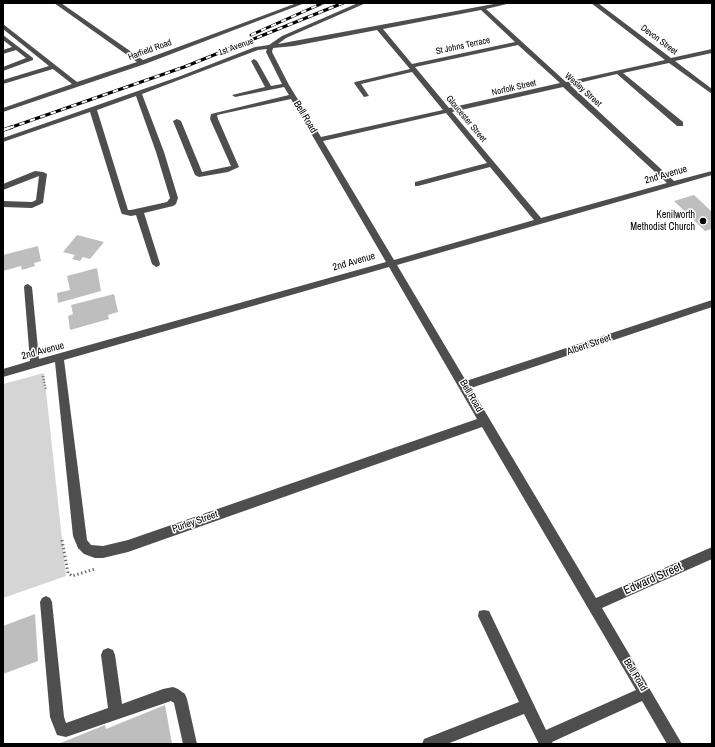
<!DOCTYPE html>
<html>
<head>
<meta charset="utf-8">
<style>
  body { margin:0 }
  #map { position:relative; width:715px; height:747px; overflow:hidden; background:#fff; font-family:"Archivo Narrow",sans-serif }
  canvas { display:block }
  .frame { position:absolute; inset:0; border:4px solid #000; pointer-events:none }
</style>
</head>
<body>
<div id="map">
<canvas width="715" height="747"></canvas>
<div class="frame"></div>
</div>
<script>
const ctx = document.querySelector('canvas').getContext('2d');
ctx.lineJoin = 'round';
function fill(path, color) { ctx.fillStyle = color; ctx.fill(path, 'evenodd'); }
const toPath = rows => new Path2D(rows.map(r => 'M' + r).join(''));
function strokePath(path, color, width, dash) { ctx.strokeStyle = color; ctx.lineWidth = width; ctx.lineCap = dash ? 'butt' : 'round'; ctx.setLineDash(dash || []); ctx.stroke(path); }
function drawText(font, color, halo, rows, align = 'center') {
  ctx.font = font + ' "Archivo Narrow",sans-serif'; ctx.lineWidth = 3; ctx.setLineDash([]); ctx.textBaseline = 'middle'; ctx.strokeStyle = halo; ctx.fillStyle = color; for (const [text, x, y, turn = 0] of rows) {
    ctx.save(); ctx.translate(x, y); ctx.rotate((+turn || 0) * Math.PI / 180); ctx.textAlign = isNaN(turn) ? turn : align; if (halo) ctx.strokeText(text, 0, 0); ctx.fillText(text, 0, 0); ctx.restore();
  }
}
const green = toPath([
  [44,373,66,576,3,598,3,384]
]);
const building = toPath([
  [694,195,712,212,712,229,705,231,674,201],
  [77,235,104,242,90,259,83,257,80,261,72,259,75,255,63,252],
  [38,246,41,261,34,263,35,266,22,270,21,266,3,271,3,255],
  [97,268,101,291,58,303,57,293,70,290,67,276],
  [114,294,118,312,108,315,109,319,70,330,68,316,73,314,71,305],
  [35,614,38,661,3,674,3,626],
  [165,705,172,744,58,744,105,725,106,729]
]);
const pathFar1 = toPath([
  [43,376,46,390]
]);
const path = toPath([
  [62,540,68,573,72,576,95,569]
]);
const minor = toPath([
  [54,3,61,3,143,60,297,3,305,3,145,64,3,112,3,108,72,84,53,69,3,84,3,80,49,66,3,29,3,24,77,82,137,62,54,3],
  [358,3,366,3,286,38,278,44,499,3,511,3,486,9,566,82,665,60,591,3,598,3,671,58,712,49,712,53,675,61,712,89,712,94,669,63,623,73,683,122,683,126,677,126,617,74,570,85,674,181,712,171,712,175,397,265,466,381,712,300,712,307,471,388,596,598,712,547,712,559,602,608,682,744,667,744,642,701,552,742,553,744,539,744,524,714,447,744,422,744,424,739,519,702,478,616,479,611,484,610,489,611,546,730,636,690,482,427,128,552,103,558,95,558,84,554,78,548,73,536,55,362,3,377,3,369,30,361,24,287,25,285,28,284,32,287,39,359,386,262,291,99,217,115,218,119,239,167,228,172,199,177,195,175,173,121,177,119,181,121,202,172,231,166,210,119,211,114,289,95,284,87,235,97,232,95,265,87,251,61,254,59,257,61,271,86,282,84,266,52,267,49,258,50,142,94,164,152,178,198,176,204,173,206,144,213,160,264,159,266,156,267,152,264,136,215,131,216,122,214,121,212,90,112,3,142,3,138,178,77,255,47,269,45,282,36,358,3],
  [481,10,515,42,412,64,383,29,481,10],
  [377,30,410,69,355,82,354,83,364,97,369,96,361,84,412,72,443,110,321,137,289,85,272,52,273,48,294,46,377,30],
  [518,45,560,83,449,108,415,67,518,45],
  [563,87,667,183,541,218,452,112,563,87],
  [136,96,156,152,170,198,167,202,131,210,128,210,97,110,136,96],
  [446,113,487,163,415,182,415,186,418,186,490,167,534,220,394,260,323,141,446,113],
  [389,267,477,419,128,540,103,546,91,545,87,540,64,360,389,267],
  [3,35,33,58,33,60,3,71,3,67,26,58,16,50,3,54,3,50,12,47,3,40,3,35],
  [35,171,43,172,47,174,43,203,32,208,3,207,3,201,32,202,36,200,39,176,3,190,3,184,35,171],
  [46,596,50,598,52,602,64,717,66,723,108,708,101,655,103,650,108,648,113,650,115,655,122,704,163,689,173,687,178,689,185,694,187,699,197,744,183,744,174,703,171,701,66,737,57,735,50,717,40,602,42,598,46,596]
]);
const railFar1 = toPath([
  [251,35,323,3],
  [9,128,184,67,343,3]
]);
const rail = toPath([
  [3,130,12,127]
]);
const markers = [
  [703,221,4,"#000"]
];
const farStreetnames = [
  ["Devon Street",659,40,37],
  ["St Johns Terrace",463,46,-12],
  ["1st Avenue",236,47,-20],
  ["Harfield Road",150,50,-20],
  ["Norfolk Street",514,88,-13],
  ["Wesley Street",583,90,42],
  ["Gloucester Street",466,119,50]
];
const streetNames = [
  ["Bell Road",305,117,59],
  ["2nd Avenue",666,175,-16],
  ["2nd Avenue",354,262,-16],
  ["Albert Street",589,345,-19],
  ["2nd Avenue",43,351,-15],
  ["Bell Road",471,396,60],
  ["Purley Street",195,522,-19],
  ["Bell Road",635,675,59]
];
const poiNames = [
  ["Kenilworth",695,215],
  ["Methodist Church",695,227]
];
const nearStreetnames = [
  ["Edward Street",653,579,-24]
];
fill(green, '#d5d5d5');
fill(building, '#bebebe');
strokePath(pathFar1, '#707070', 2.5, [1, 2]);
strokePath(path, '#707070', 3, [1.5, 2.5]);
fill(minor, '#4e4e4e');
strokePath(railFar1, '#000', 3);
strokePath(rail, '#000', 3.5);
strokePath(railFar1, '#fff', 2, [5.5]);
strokePath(rail, '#fff', 2.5, [7]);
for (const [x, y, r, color] of markers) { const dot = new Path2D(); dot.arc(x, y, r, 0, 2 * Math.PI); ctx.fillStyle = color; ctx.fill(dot); strokePath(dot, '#fff', 1.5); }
drawText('9px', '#000', '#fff', farStreetnames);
drawText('10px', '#000', '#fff', streetNames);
drawText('10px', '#000', '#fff', poiNames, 'right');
drawText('12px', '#000', '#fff', nearStreetnames);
</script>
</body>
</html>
